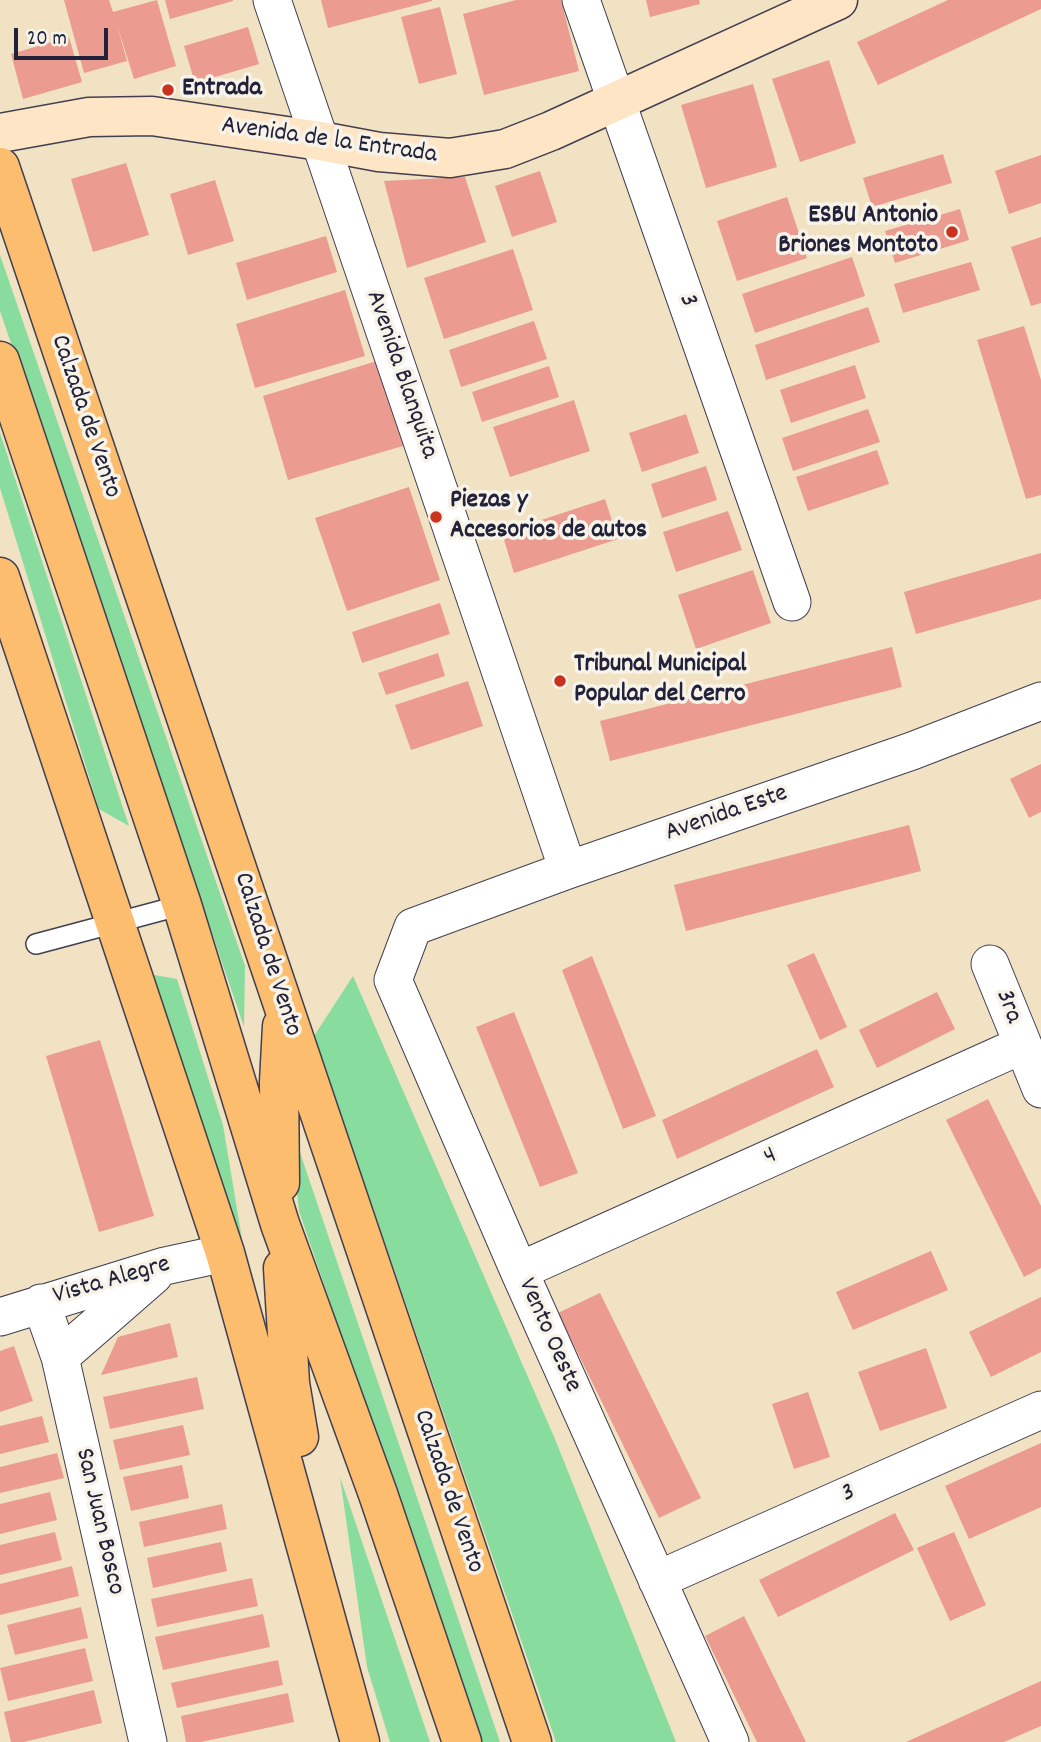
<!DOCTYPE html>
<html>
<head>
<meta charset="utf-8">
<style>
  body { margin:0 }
  #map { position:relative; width:1041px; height:1742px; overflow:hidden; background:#f1e2c4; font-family:Dekko,sans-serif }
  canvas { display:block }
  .scale { position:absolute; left:14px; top:28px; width:94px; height:32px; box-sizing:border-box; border:4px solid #22223b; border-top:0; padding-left:9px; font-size:21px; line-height:24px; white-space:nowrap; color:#22223b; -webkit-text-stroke:5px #f7f3e8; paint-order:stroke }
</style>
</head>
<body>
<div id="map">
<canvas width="1041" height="1742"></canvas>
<div class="scale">20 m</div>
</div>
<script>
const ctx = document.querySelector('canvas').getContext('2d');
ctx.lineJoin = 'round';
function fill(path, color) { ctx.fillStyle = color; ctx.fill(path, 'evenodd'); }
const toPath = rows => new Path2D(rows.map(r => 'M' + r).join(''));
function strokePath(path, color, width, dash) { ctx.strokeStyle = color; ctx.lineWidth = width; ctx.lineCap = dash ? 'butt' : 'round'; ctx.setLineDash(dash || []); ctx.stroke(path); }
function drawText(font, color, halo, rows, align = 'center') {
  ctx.font = font + ' Dekko,sans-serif'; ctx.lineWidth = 7; ctx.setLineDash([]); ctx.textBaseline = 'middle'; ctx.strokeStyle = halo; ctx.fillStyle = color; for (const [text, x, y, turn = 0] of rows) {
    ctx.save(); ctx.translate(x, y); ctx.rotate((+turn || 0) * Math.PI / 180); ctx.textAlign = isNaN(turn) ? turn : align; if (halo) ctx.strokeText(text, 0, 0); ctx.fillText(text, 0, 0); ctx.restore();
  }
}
const green = toPath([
  [0,255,245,966,244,1027,0,311],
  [0,433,129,826,99,809,0,488],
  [149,974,177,979,223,1125,245,1257],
  [353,976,555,1439,676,1742,556,1742,314,1036],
  [291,1126,500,1742,480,1742,299,1211],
  [340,1477,430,1742,390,1742,367,1667]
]);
const building = toPath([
  [64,0,109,0,113,12,157,0,176,66,134,79,117,25,127,61,84,73],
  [165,0,233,0,233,1,170,19],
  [321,0,432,0,432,1,328,28],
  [516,0,561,0,579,71,484,95,463,14],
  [646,0,699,0,700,4,650,17],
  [948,0,1041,0,1041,9,878,85,857,42],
  [440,7,457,74,419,84,401,17],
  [248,27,259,64,195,83,184,46],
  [69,37,82,82,23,99,11,54],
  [829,60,856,143,800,162,772,79],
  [753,84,777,167,706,188,681,105],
  [943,154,952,183,872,207,863,178],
  [1041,155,1041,203,1009,214,995,171],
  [126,163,149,235,93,252,71,179],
  [540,171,557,222,512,237,495,186],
  [465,177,486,242,407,268,384,181],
  [215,180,234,241,188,255,170,194],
  [787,197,807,258,737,281,717,221],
  [960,209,969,240,895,263,885,231],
  [326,236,337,272,247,300,236,263],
  [1041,237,1041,303,1031,306,1011,247],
  [513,249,533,310,444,339,424,278],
  [852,257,865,296,755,333,742,294],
  [971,262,980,290,903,313,894,284],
  [345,290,365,356,255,388,236,324],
  [868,307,880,342,766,380,755,345],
  [534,321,547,359,461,387,449,350],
  [1024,326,1041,380,1041,495,1026,499,977,340],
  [380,360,406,445,288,480,263,396],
  [855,365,866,398,791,423,780,390],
  [549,366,559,397,482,422,472,392],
  [574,400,590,451,510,477,493,427],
  [868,409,880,442,793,471,782,438],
  [686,414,699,453,642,472,629,433],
  [877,450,889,484,808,511,796,477],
  [706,466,717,500,662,518,651,484],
  [409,487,440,580,347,611,315,518],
  [605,499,618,539,514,573,502,533],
  [728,511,742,550,676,572,663,532],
  [1041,553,1041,599,916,634,904,592],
  [753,570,771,623,696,649,678,595],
  [440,603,450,634,362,663,352,632],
  [892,647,902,687,610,761,600,721],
  [438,653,445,676,386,695,378,673],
  [468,681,483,726,411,750,395,705],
  [1041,764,1041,812,1029,818,1010,779],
  [909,825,921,871,686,931,674,885],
  [814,953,847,1027,820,1040,787,965],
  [592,956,656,1116,623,1129,562,970],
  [937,992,955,1029,877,1068,859,1030],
  [514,1012,578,1173,540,1187,476,1027],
  [100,1040,154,1216,99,1232,46,1056],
  [817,1049,834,1087,677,1159,662,1120],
  [988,1099,1041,1206,1041,1268,1024,1277,946,1120],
  [931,1251,948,1290,853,1330,836,1292],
  [600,1293,701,1498,659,1518,558,1313],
  [1041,1297,1041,1352,991,1377,969,1332],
  [170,1323,178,1357,101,1375,118,1337],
  [14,1346,33,1401,0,1412,0,1351],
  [926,1348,947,1408,880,1431,858,1372],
  [197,1377,204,1409,110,1429,103,1397],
  [808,1392,830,1457,794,1469,772,1404],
  [42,1416,49,1442,0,1454,0,1426],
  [183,1425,190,1455,120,1470,113,1440],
  [1041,1443,1041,1507,969,1539,945,1486],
  [57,1453,64,1478,0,1493,0,1467],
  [182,1465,189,1498,131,1511,123,1477],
  [50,1492,57,1520,0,1534,0,1504],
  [222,1504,227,1529,144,1547,139,1522],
  [895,1513,914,1550,778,1617,759,1580],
  [55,1532,62,1560,0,1575,0,1545],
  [954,1532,986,1605,950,1621,917,1548],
  [221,1542,227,1571,153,1588,147,1558],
  [72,1566,79,1596,0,1615,0,1584],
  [252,1578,258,1606,157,1627,151,1599],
  [81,1607,88,1638,15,1655,7,1625],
  [263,1614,270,1647,163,1670,155,1637],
  [744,1616,806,1742,757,1742,705,1636],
  [85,1648,93,1681,8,1701,0,1668],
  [278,1660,283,1685,177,1708,171,1683],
  [1041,1681,1041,1726,1004,1742,906,1742],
  [94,1690,102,1723,24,1742,11,1742,4,1712],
  [288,1693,294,1722,201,1742,186,1742,181,1716]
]);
const lane = toPath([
  [36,944,182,905]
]);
const street = toPath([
  [272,0,568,870],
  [581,0,792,602],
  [990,964,1041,1089],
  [519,1271,1022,1045],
  [41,1303,60,1357,148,1742],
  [0,1317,165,1266,225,1253],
  [60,1357,154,1275],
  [657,1580,1041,1410],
  [730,1742,519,1271,393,980,413,927,568,870,912,751,1041,701]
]);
const secondary = toPath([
  [0,133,89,117,152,116,320,141,379,152,450,158,505,149,551,131,838,0]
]);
const primary = toPath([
  [0,167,532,1742],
  [0,361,182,905,280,1224,378,1494,462,1742],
  [0,577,225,1253,360,1742],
  [280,1183,279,1082,282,1026],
  [283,1268,290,1383,299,1437]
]);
const markers = [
  [168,90,7,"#c8321e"],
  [952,232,7,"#c8321e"],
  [436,517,7,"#c8321e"],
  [560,681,7,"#c8321e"]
];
const poiNames = [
  ["Entrada",182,90],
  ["ESBU Antonio",938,217,"right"],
  ["Briones Montoto",938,247,"right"],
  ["Piezas y",450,502],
  ["Accesorios de autos",450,532],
  ["Tribunal Municipal",574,666],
  ["Popular del Cerro",574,696]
];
const streetNames = [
  ["Avenida de la Entrada",329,142,8],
  ["3",686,301,70],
  ["Avenida Blanquita",400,375,71],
  ["Calzada de Vento",84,417,71],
  ["Avenida Este",727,815,-19],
  ["Calzada de Vento",266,955,72],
  ["3ra",1007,1007,69],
  ["4",771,1158,-24],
  ["Vista Alegre",112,1282,-16],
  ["Vento Oeste",548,1336,66],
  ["Calzada de Vento",447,1492,71],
  ["3",849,1495,-24],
  ["San Juan Bosco",98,1522,77]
];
fill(green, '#88dc9e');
fill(building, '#eb9b90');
strokePath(lane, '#413f50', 22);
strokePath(street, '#413f50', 39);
strokePath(secondary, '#413f50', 41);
strokePath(primary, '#413f50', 41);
strokePath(lane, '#fff', 19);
strokePath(street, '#fff', 37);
strokePath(secondary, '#fee5c5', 38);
strokePath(primary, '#fcbd6f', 38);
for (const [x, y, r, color] of markers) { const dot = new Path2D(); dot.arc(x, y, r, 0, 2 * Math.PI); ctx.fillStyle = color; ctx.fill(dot); strokePath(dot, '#f7f3e8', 2.5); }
drawText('bold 26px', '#22223b', '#f7f3e8', poiNames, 'left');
drawText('26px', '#22223b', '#f7f3e8', streetNames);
</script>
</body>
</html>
